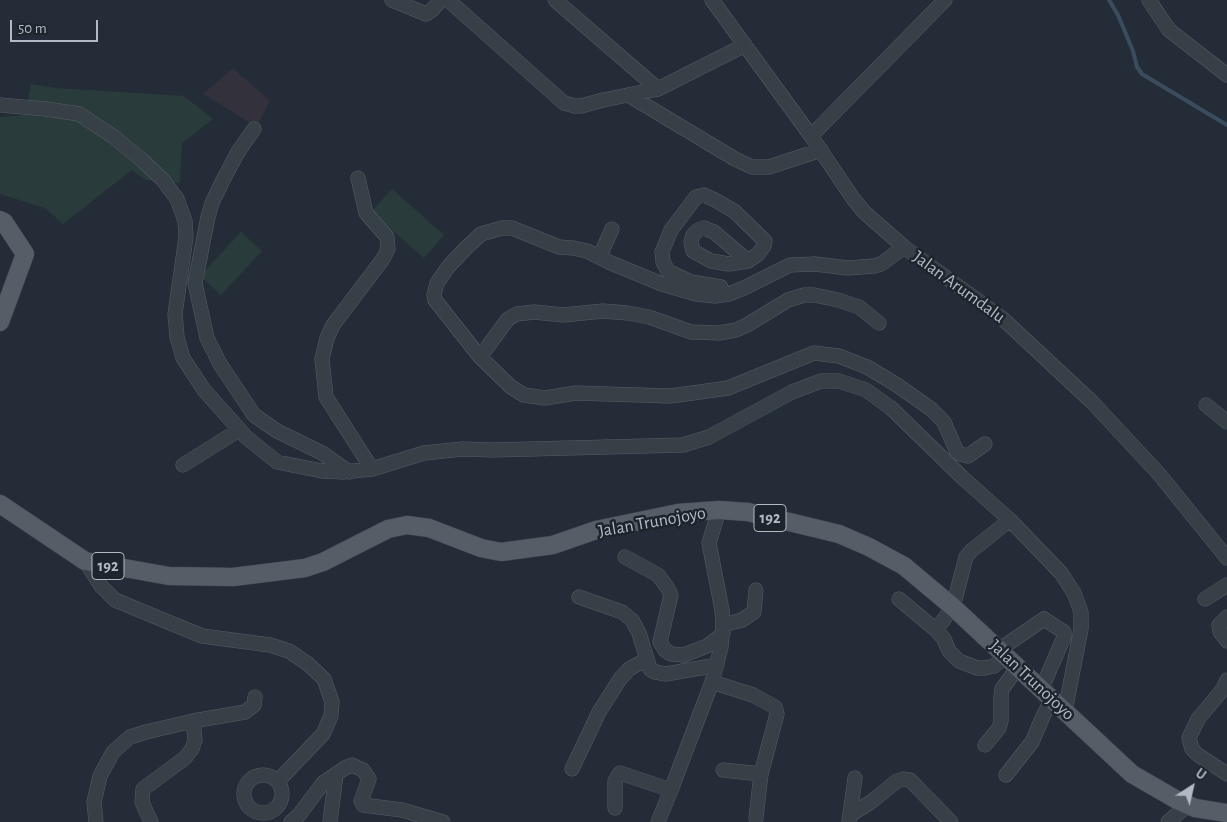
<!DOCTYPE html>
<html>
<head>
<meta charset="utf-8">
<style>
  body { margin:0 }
  #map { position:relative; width:1227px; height:822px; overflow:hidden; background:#242d37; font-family:"Alegreya Sans",sans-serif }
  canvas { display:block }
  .north { position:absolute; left:1167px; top:762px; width:50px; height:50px; -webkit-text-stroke:4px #1c242c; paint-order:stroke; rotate:35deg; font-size:14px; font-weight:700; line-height:20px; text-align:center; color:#b2bac4 }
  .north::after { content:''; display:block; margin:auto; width:18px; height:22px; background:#b2bac4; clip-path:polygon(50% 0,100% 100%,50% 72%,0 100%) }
  .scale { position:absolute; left:10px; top:20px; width:88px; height:22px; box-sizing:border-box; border:2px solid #b2bac4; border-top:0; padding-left:6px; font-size:15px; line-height:18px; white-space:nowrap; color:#b2bac4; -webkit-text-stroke:4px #1c242c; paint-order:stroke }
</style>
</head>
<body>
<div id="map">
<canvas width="1227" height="822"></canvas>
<div class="north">U</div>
<div class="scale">50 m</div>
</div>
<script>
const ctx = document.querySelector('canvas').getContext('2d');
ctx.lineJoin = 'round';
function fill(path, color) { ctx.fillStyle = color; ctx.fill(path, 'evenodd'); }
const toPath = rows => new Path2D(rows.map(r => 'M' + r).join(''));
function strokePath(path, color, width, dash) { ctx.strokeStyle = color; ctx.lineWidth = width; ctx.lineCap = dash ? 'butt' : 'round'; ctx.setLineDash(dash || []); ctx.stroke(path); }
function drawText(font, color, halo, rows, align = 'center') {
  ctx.font = font + ' "Alegreya Sans",sans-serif'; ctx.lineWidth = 5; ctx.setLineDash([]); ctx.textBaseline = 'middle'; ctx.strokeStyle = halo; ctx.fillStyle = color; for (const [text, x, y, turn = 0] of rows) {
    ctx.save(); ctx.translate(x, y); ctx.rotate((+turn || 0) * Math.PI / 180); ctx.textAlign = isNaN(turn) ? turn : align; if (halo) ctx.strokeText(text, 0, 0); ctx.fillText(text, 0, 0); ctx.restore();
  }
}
const medical = toPath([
  [233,68,270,101,257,127,203,94]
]);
const green = toPath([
  [31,84,55,88,184,96,213,119,182,143,180,183,146,180,132,170,63,224,45,208,0,194,0,117,25,115],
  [392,189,444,235,424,258,371,212],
  [241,232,262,251,221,295,200,276]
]);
const stream = toPath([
  [1109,0,1118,15,1133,51,1137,67,1142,74,1227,125]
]);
const minor = toPath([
  [392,0,426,14,432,10,441,0],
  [448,0,564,103,575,106,581,106,603,100,658,89],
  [555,0,658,89,745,45],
  [712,0,811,136,852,197,864,212,904,247,1002,318,1092,402,1159,474,1227,558],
  [1149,0,1169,30,1227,75],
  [630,96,735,159,752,167,769,167,821,150],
  [0,105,46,109,79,114,114,137,143,161,163,180,177,199,185,221,186,237,175,314,177,337,183,358,204,390,246,437,277,462,322,471,343,472,372,469,424,453,462,449,493,450,683,445,709,437,792,392,821,381,839,381,866,390,891,408,963,478,1010,520,1061,573,1074,593,1081,612,1081,629,1065,711],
  [254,129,238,152,223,180,212,203,208,217,195,283,207,338,220,364,254,415,277,431,322,453,349,472],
  [811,136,945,0],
  [358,178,366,213,387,237,388,249,383,259,333,325,327,338,322,359,326,397,372,469],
  [904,247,881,264,874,266,848,268,815,264,790,265,744,288,729,294,715,296,696,294,662,284,611,263,587,251,573,248,559,247,512,228,502,228,481,234,466,248,448,267,437,283,434,295,435,300,480,357,511,387,524,395,545,398,576,393,670,396,700,392,728,388,814,353,839,356,867,367,897,385,931,409,944,422,957,452,960,454,968,456,985,444],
  [600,256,612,229],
  [721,287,691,282,668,271,663,262,662,252,671,230,696,197,704,195,715,200,734,211,765,241,764,246,758,254,748,261,729,264,711,261,693,251,691,242,693,235,698,230,704,228,714,232,748,261],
  [480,357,508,319,517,314,534,312,563,315,603,311,628,313,649,317,691,332,719,333,736,330,747,325,788,300,804,295,814,295,838,300,859,307,879,323],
  [1206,405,1227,422],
  [183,465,239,430],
  [625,557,658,575,667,587,671,595,660,642,665,650,671,654,684,655,707,646,723,634],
  [85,561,101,586,115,600,202,636,270,645,289,651,308,664,324,679,332,702,331,716,323,734,278,781],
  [579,597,622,612,632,620,639,633,650,669,655,672,666,674,717,665],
  [899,599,936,630,944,639,949,651,959,661,977,668,985,668,994,666,1006,655],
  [1205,599,1227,585],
  [1227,617,1219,625,1220,632,1227,641],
  [723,625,742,620,754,612,756,590],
  [936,630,953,607,966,557,971,551,1010,520],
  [1000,649,1044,619,1064,632,1064,637,1041,690],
  [1227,680,1223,689,1198,719,1189,738,1192,749,1198,755,1227,774],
  [712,682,753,695,775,707,777,714,761,774,756,818],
  [193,721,245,712,254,705,255,697],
  [985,745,999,728,1001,721,1001,696,1002,689,1018,667],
  [572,769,599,712,620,679,629,669,647,659],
  [723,770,761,774],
  [1006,775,1032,742,1044,714,1052,700],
  '244 794a19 19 0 1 1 38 0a19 19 0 1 1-38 0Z',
  [615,808,615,781,620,773,671,790],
  [850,815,871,802,897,781,903,779,910,780,951,822],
  [849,821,855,778],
  [96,822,94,802,100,776,113,752,130,737,146,732,193,721,195,740,192,749,185,758,143,789,142,802,151,822],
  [291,822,299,815,323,783,345,768,352,765,363,770,369,779,361,801,363,805,402,810,443,822],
  [330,822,336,774],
  [658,822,671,790,712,682,721,647,723,625,722,610,709,543,719,510],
  [1168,822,1188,805]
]);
const major = toPath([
  [0,220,4,222,25,254,0,322],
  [0,504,85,561,169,576,233,577,305,568,323,562,388,529,407,525,429,528,481,548,501,552,553,545,596,530,678,513,719,510,748,512,839,534,869,547,904,566,953,607,1132,774,1177,800,1195,808,1227,813]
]);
const shields = [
  [770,518,32],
  [108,566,32]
];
const shieldNames = [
  ["192",770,518],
  ["192",108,566]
];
const streetNames = [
  ["Jalan Arumdalu",959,287,36],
  ["Jalan Trunojoyo",652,522,-10],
  ["Jalan Trunojoyo",1032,680,43]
];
fill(medical, '#32313c');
fill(green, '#293b3a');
strokePath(stream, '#3b4c5e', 4);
strokePath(minor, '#555d65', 15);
strokePath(major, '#404851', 19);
strokePath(minor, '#373f47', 14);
strokePath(major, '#555e67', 18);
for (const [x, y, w] of shields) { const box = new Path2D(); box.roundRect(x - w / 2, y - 13.5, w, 27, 4); ctx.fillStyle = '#1c242c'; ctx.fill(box); strokePath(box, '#b2bac4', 1); }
drawText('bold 16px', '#b2bac4', null, shieldNames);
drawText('18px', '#b2bac4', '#1c242c', streetNames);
</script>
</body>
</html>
